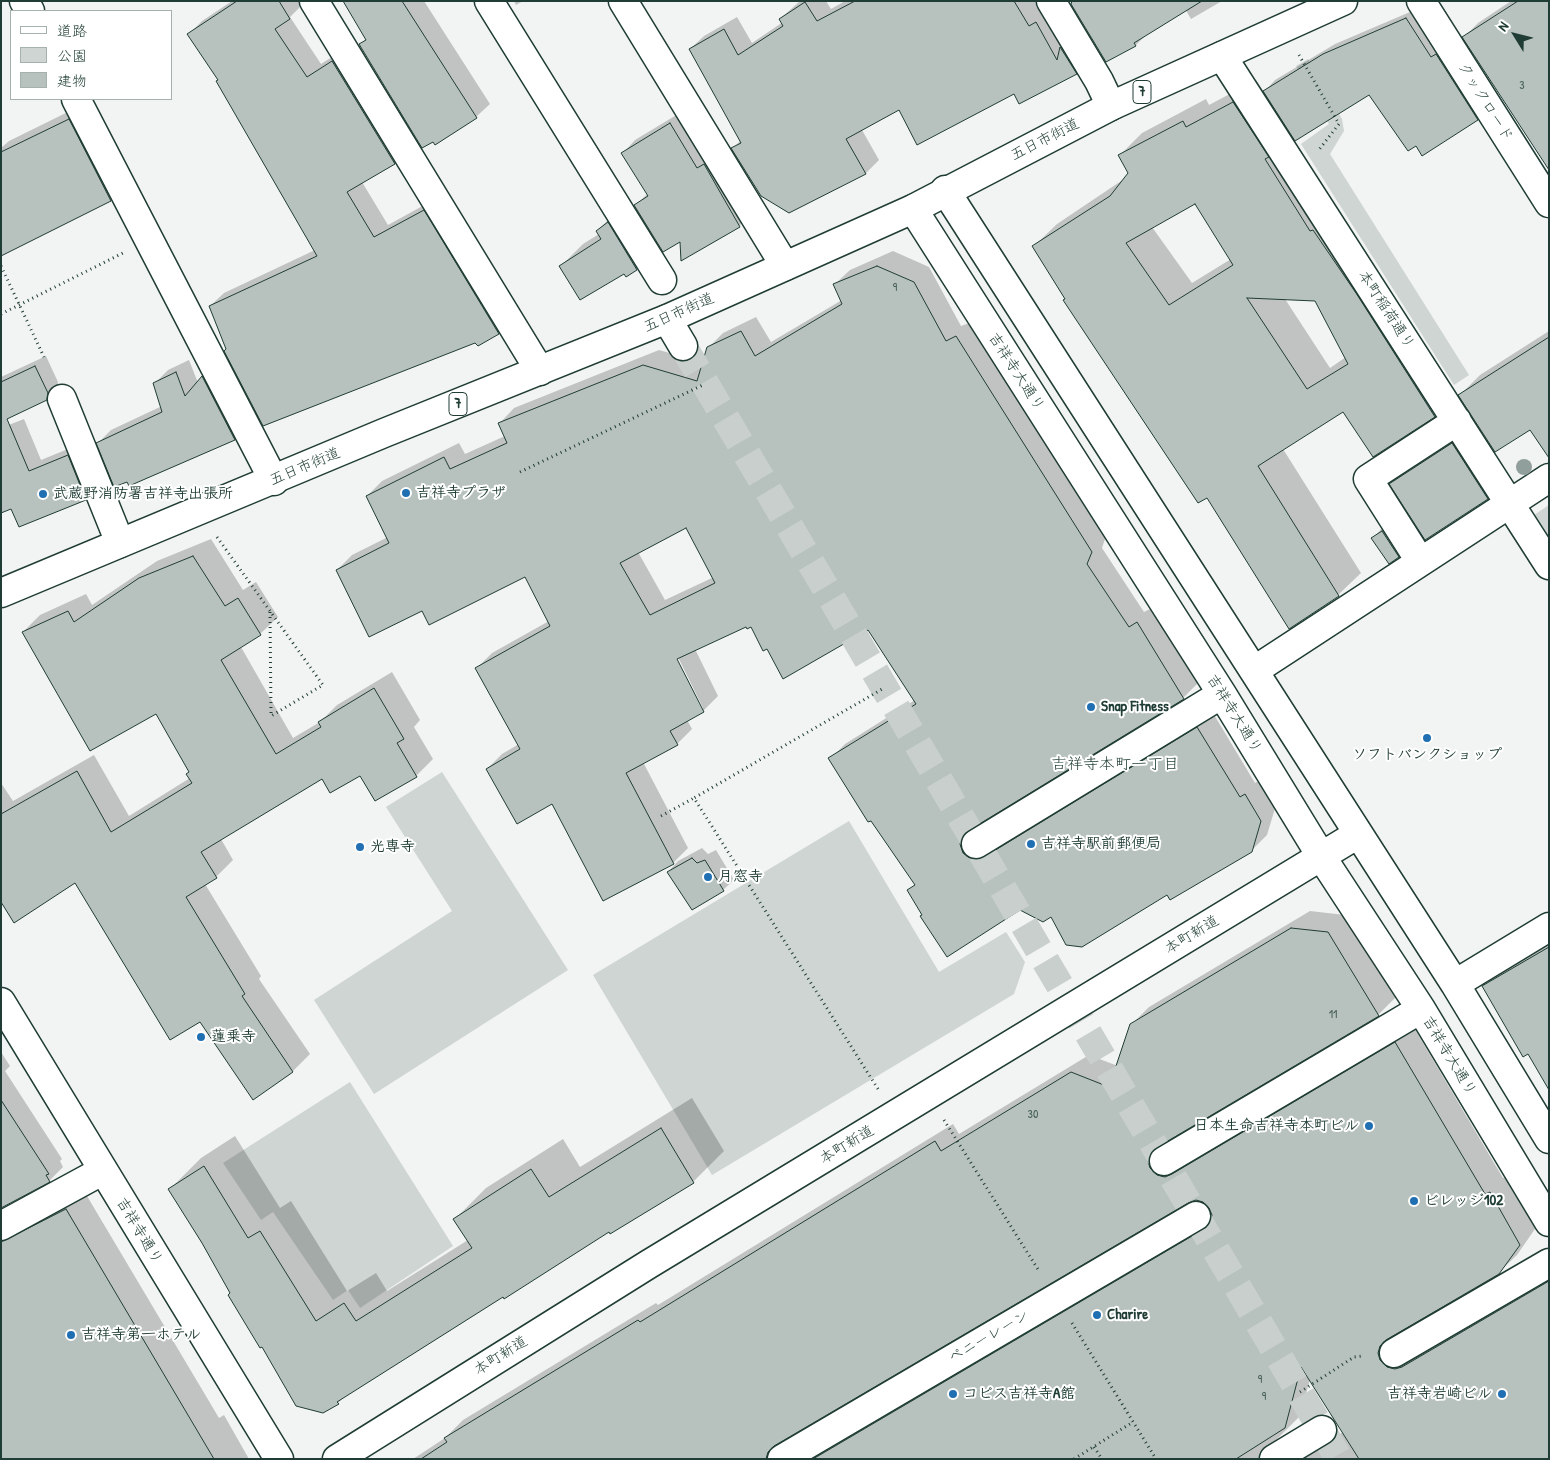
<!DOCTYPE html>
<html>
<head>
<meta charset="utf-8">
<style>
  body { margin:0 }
  #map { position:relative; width:1550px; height:1460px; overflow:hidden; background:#f2f3f3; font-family:"Patrick Hand","Klee One",sans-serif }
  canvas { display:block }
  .frame { position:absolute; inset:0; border:2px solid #1f3d34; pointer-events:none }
  .legend { position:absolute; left:10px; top:10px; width:162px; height:90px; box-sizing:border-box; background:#fff; border:1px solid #a5b1ae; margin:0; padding:6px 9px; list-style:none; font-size:15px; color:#1f3d34 }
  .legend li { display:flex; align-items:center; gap:10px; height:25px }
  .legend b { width:25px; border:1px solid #a5b1ae }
  .north { position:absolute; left:1490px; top:10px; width:50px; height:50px; -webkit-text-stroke:4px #fff; paint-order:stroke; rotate:306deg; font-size:14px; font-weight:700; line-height:20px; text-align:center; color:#1f3d34 }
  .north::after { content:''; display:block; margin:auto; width:18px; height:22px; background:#1f3d34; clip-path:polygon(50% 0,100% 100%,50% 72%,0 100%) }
</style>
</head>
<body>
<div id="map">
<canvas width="1550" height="1460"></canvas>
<div class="frame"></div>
<ul class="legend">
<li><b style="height:6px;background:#fff"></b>道路</li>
<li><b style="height:14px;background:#ced5d3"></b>公園</li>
<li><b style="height:14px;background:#b7c1bd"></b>建物</li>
</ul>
<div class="north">N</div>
</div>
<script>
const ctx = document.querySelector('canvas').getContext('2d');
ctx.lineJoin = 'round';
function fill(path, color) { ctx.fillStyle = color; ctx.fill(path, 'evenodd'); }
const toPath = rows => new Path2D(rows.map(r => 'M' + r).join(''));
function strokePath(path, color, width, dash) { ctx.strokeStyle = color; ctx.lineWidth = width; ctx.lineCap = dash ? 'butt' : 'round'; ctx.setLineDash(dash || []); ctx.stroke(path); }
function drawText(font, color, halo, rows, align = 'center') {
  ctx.font = font + ' "Patrick Hand","Klee One",sans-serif'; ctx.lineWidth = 4; ctx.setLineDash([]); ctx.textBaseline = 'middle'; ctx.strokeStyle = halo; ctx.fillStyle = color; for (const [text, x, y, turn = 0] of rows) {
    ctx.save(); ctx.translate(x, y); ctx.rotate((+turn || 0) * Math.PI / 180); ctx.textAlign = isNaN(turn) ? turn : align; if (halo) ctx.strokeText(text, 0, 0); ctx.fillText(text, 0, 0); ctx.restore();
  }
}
const green = toPath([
  [1308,59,1342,119,1344,131,1330,154,1469,375,1454,385,1301,144,1329,124,1296,66],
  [1549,505,1549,539,1534,515],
  [442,772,568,970,374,1094,314,1000,452,911,386,807],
  [849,821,939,972,1006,932,1025,962,1014,994,712,1175,593,975],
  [350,1082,453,1246,360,1308,348,1290,333,1300,273,1212,261,1220,223,1163]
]);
const shadow = toPath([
  [232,1,300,1,302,5,290,17,321,64,346,48,408,150,395,163,362,182,388,225,437,198,512,320,499,333,476,341,227,350,210,306,224,293,315,250,219,79,189,34,202,21],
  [344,1,424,1,490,104,476,117,360,45,367,38],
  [514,1,523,1,516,5],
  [800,1,826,1,831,9,845,1,1035,1,1043,14,1089,60,1076,73,1015,93,899,109,862,130,879,160,866,173,733,148,741,140,690,49,704,36,737,17,752,43,783,22,780,19],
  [1074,1,1222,1,1191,19,1184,7,1146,35,1136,45,1106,60],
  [1511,1,1549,1,1464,37,1478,23],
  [1417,9,1488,109,1477,119,1416,144,1370,93,1288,136,1333,210,1336,208,1457,393,1434,416,1373,455,1344,411,1283,449,1361,573,1338,595,1207,496,1067,299,1034,246,1057,224,1124,179,1130,173,1119,156,1142,133,1206,99,1209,105,1256,80,1264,92,1275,80,1335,44],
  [1195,202,1231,259,1192,283,1152,227],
  [1285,299,1316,300,1346,357,1330,368],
  [84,104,126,185,111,200,1,255,1,148,9,141],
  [683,111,751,214,739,226,660,245,636,269,626,275,624,273,560,267,583,244,599,234,597,231,620,208,631,201,634,207,648,193,623,153,635,140],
  [893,251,929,267,961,326,972,322,1106,536,1102,548,1144,612,1152,608,1198,683,1183,698,976,824,978,837,1213,713,1255,783,1260,780,1276,805,1267,835,1251,851,1167,893,1052,915,1019,909,923,914,909,891,916,883,830,759,845,744,915,700,868,628,767,648,751,626,747,625,695,649,718,696,703,711,687,720,692,729,677,744,643,762,688,848,673,863,487,769,502,754,519,744,477,668,492,653,549,621,526,576,422,609,337,570,352,555,388,537,367,496,382,481,459,443,465,454,505,436,499,424,514,408,659,350,704,363,708,348,723,333,756,317,771,342,842,300,834,285,850,270],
  [687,526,714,577,665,600,638,552],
  [676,653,703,708,700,708,674,654],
  [1549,331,1549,451,1531,428,1460,395,1480,375],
  [46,356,58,382,57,388,46,399,1,420,1,377],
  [189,360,198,383,216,365,248,426,235,439,98,443,111,430,162,406,155,383,168,370],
  [24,419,41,460,80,444,97,486,85,498,12,507,1,428],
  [1467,430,1502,484,1487,498,1391,484,1405,470],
  [1383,527,1409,546,1398,556,1373,538],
  [211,539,243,590,256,582,278,617,260,634,241,647,293,738,320,722,337,705,392,672,420,720,414,727,433,759,416,776,361,774,322,778,221,839,233,860,216,877,205,884,261,976,259,979,310,1054,293,1071,253,1098,200,1020,75,882,1,899,1,783,13,801,94,755,129,816,190,778,190,772,156,712,23,632,40,615,86,594,92,605,157,561],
  [702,848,708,854,716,850,734,880,723,890,668,872,678,861],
  [1310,911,1345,915,1396,997,1379,1014,1166,1140,1168,1151,1413,1026,1503,1178,1508,1175,1537,1226,1517,1255,1498,1273,1396,1334,1398,1344,1549,1275,1549,1459,1300,1459,1343,1432,1310,1379,1300,1416,1276,1440,1278,1449,1289,1459,413,1459,445,1438,463,1420,656,1303,658,1305,953,1124,959,1134,1089,1055,1118,1066,1131,1025,1149,1007],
  [1195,1199,1204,1201,1211,1208,1212,1218,809,1455,786,1450,784,1440,1188,1201],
  [1549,938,1549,1078,1484,986,1506,964],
  [1,1052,10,1066,5,1071,62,1159,60,1161,63,1167,49,1181,1,1207],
  [692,1098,724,1151,693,1182,609,1230,348,1393,338,1403,231,1293,170,1189,201,1158,235,1136,280,1208,291,1201,347,1291,376,1273,387,1291,468,1240,455,1219,486,1188,563,1139,580,1167],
  [84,1191,219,1418,224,1415,249,1459,3,1459,1,1239]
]);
const building = toPath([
  [237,1,279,1,290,19,275,29,307,77,332,61,395,164,347,192,374,237,424,210,499,334,478,346,475,343,263,426,224,351,226,349,209,306,317,256,216,81,218,80,187,34,237,1],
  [343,1,402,1,477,118,435,145,433,142,422,148,359,44,366,40,343,1],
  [855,1,1014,1,1029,26,1036,22,1057,60,1060,47,1077,74,1019,104,1014,94,917,145,899,110,846,139,866,174,789,213,761,196,731,148,741,143,689,49,724,29,738,55,783,26,779,19,805,2,817,21,855,1],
  [1072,1,1202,1,1134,43,1136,46,1106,62,1071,4,1072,1],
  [1518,1,1549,1,1549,170,1462,37,1518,1],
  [1406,18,1431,57,1436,54,1478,120,1422,156,1416,146,1408,151,1369,95,1295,141,1263,91,1323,54,1406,18],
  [1233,102,1269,157,1265,159,1310,231,1313,230,1356,293,1435,417,1373,457,1343,412,1258,466,1339,596,1289,629,1207,498,1198,503,1063,300,1065,299,1032,246,1110,196,1128,173,1118,155,1183,121,1186,127,1233,102],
  [1195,204,1233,265,1169,305,1126,243,1195,204],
  [1247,298,1315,301,1348,364,1307,389,1247,298],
  [69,119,111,201,1,256,1,152,69,119],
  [670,123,697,168,704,164,740,227,681,261,680,242,663,252,634,205,648,196,621,153,670,123],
  [608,222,637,270,626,277,624,274,580,300,559,266,601,239,596,231,608,222],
  [877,266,914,282,946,341,956,336,1092,552,1087,564,1129,627,1137,622,1184,699,968,831,963,836,960,844,963,853,968,857,976,860,984,857,1197,727,1240,797,1245,794,1261,821,1252,852,1170,900,1167,895,1082,947,1066,945,1051,917,1043,922,1020,910,947,957,920,916,922,915,907,890,915,885,871,821,868,822,828,758,916,704,868,630,783,679,767,649,763,651,751,627,747,629,746,627,677,659,704,712,670,731,678,745,626,773,674,864,603,901,552,804,517,824,486,769,520,749,475,668,550,626,525,577,429,625,422,611,369,637,336,570,389,543,366,496,444,457,450,469,507,443,498,423,643,365,697,381,707,347,741,331,755,356,842,304,833,284,877,266],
  [686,528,715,583,650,615,620,563,686,528],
  [1549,337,1549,458,1530,430,1495,452,1458,395,1549,337],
  [35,366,48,393,47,400,7,419,29,471,68,455,86,500,19,527,11,509,1,513,1,382,35,366],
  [176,372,185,396,202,376,235,440,129,486,127,482,114,487,96,443,162,412,153,383,176,372],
  [1452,443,1488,499,1425,540,1389,484,1452,443],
  [1382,531,1399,557,1389,564,1371,538,1382,531],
  [193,556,225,606,238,598,261,635,221,660,276,754,321,727,318,722,374,688,404,739,397,743,417,777,375,801,360,776,330,793,322,779,201,852,217,878,186,897,245,994,242,996,293,1072,253,1100,200,1022,170,1040,75,883,14,923,1,902,1,814,77,771,111,832,192,783,186,774,189,772,156,714,90,751,22,632,68,611,74,622,139,578,193,556],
  [692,858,697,863,705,860,724,891,692,910,667,872,692,858],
  [1291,928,1328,932,1379,1016,1156,1148,1150,1154,1148,1161,1150,1168,1157,1175,1165,1177,1172,1174,1395,1042,1485,1194,1490,1192,1520,1245,1499,1274,1386,1340,1380,1346,1378,1353,1380,1360,1387,1367,1395,1369,1402,1367,1549,1281,1549,1459,1359,1459,1301,1367,1285,1428,1236,1459,813,1459,1204,1229,1210,1223,1212,1215,1209,1208,1203,1202,1196,1200,1188,1203,774,1446,768,1452,766,1459,421,1459,447,1442,444,1438,638,1320,640,1322,935,1141,941,1151,1071,1072,1109,1087,1130,1024,1291,928],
  [1549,947,1549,1090,1528,1054,1523,1057,1482,986,1549,947],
  [1,1100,49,1174,46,1175,50,1182,1,1208,1,1100],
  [661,1128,694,1183,610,1234,609,1232,504,1299,503,1297,337,1402,339,1404,323,1413,296,1406,262,1347,260,1348,228,1295,230,1293,202,1243,168,1189,204,1166,248,1238,260,1231,316,1321,344,1303,356,1321,472,1248,453,1219,531,1169,549,1197,661,1128],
  [66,1209,214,1459,1,1459,1,1242,66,1209]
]);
const minorTunnel = toPath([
  [683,346,1339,1459]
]);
const path = toPath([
  [1299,55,1339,124,1318,151],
  [1,266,44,357],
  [1,314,123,253],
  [520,472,705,384],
  [217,537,323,685,271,716],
  [270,612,271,715],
  [661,816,694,798],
  [878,1089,694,798,884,688],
  [944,1120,1039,1271],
  [1072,1323,1156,1459],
  [1300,1392,1354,1357,1363,1356],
  [1094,1447,1102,1459],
  [1074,1459,1133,1422]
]);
const minor = toPath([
  [24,1,30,11],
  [314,1,540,371],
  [489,1,662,280],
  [623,1,785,266],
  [1051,1,1099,81,1111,106],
  [1421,1,1549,203],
  [1222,56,1549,565],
  [76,99,274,481],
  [945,190,1455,984,1549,1139],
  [913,209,1222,694,1321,856,1421,1009,1549,1222],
  [667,319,683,346],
  [62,399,120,543],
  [1420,561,1368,479,1457,421],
  [1255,670,1549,478],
  [976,844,1222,694],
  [1455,984,1549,927],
  [1164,1161,1421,1009],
  [1,1226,102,1171],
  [1394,1353,1549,1263],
  [337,1459,649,1264,1358,834],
  [782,1459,1196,1216],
  [1274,1459,1322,1430]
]);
const major = toPath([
  [1,593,384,433,667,319,913,209,1111,106,1343,1],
  [1,1002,279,1459]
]);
const trees = [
  [1524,467]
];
const markers = [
  [406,493,5,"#1f6fb2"],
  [43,494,5,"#1f6fb2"],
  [1091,707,5,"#1f6fb2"],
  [1427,738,5,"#1f6fb2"],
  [1031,844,5,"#1f6fb2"],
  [360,847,5,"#1f6fb2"],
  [708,877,5,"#1f6fb2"],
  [201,1037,5,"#1f6fb2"],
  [1369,1126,5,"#1f6fb2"],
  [1414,1201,5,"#1f6fb2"],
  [1097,1315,5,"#1f6fb2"],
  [71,1335,5,"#1f6fb2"],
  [953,1394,5,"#1f6fb2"],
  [1502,1394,5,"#1f6fb2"]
];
const numberNames = [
  ["3",1522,86],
  ["9",895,288],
  ["11",1333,1015],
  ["30",1033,1115],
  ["9",1260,1380],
  ["9",1264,1397]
];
const shields = [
  [1142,92,18],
  [458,404,18]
];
const shieldNames = [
  ["7",1142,92],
  ["7",458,404]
];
const streetNames = [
  ["クックロード",1485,102,58],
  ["五日市街道",1045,140,-27],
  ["本町稲荷通り",1386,310,57],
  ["五日市街道",679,313,-24],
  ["吉祥寺大通り",1016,372,57],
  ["五日市街道",305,467,-23],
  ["吉祥寺大通り",1234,714,58],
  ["本町新道",1192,935,-31],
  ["吉祥寺大通り",1449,1056,59],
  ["本町新道",847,1145,-31],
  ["吉祥寺通り",139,1231,59],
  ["ペニーレーン",989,1337,-30],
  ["本町新道",501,1356,-32]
];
const poiNames = [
  ["吉祥寺プラザ",416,493],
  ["武蔵野消防署吉祥寺出張所",53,494],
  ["Snap Fitness",1101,707],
  ["ソフトバンクショップ",1427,755,"center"],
  ["吉祥寺駅前郵便局",1041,844],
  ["光専寺",370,847],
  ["月窓寺",718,877],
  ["蓮乗寺",211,1037],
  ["日本生命吉祥寺本町ビル",1359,1126,"right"],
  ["ビレッジ102",1424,1201],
  ["Charire",1107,1315],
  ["吉祥寺第一ホテル",81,1335],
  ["コピス吉祥寺A館",963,1394],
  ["吉祥寺岩崎ビル",1492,1394,"right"]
];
const neighbourhoodNames = [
  ["吉祥寺本町一丁目",1115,765]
];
fill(green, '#ced5d3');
fill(shadow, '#0003');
fill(building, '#b7c1bd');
strokePath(building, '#1f3d34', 1);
strokePath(minorTunnel, '#c8cfcd', 28, [28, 14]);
strokePath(minor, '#1f3d34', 31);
strokePath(major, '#1f3d34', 31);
strokePath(path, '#1f3d34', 3, [1, 4]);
strokePath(minor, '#fff', 28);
strokePath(major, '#fff', 28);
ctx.fillStyle = '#919f9c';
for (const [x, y] of trees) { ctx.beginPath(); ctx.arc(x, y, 8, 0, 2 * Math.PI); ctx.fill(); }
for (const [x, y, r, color] of markers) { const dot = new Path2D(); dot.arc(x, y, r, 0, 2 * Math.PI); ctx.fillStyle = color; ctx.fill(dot); strokePath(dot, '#fff', 2); }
drawText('12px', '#455e56', null, numberNames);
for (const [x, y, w] of shields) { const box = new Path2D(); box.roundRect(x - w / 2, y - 11.5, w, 23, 4); ctx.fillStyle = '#fff'; ctx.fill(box); strokePath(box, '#1f3d34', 1); }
drawText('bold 14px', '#1f3d34', null, shieldNames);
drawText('15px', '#1f3d34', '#fff', streetNames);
drawText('bold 15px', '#1f3d34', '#fff', poiNames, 'left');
drawText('16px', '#1f3d34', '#fff', neighbourhoodNames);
</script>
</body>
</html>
